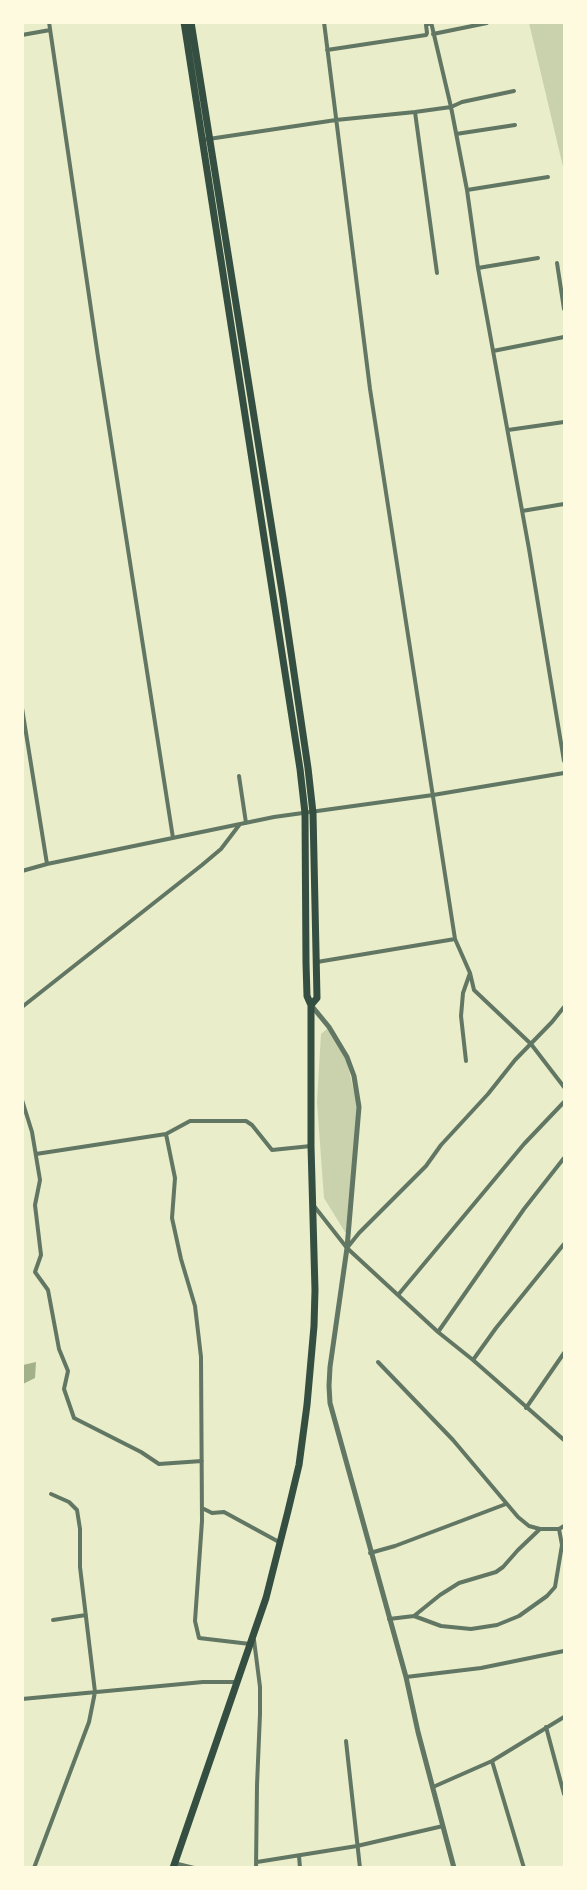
<!DOCTYPE html>
<html>
<head>
<meta charset="utf-8">
<style>
  body { margin:0 }
  #map { position:relative; width:587px; height:1890px; overflow:hidden; background:#e9edc9; font-family:Rubik,sans-serif }
  canvas { display:block }
  .frame { position:absolute; inset:0; border:24px solid #fefae0; pointer-events:none }
</style>
</head>
<body>
<div id="map">
<canvas width="587" height="1890"></canvas>
<div class="frame"></div>
</div>
<script>
const ctx = document.querySelector('canvas').getContext('2d');
ctx.lineJoin = 'round';
function fill(path, color) { ctx.fillStyle = color; ctx.fill(path, 'evenodd'); }
const toPath = rows => new Path2D(rows.map(r => 'M' + r).join(''));
function strokePath(path, color, width, dash) { ctx.strokeStyle = color; ctx.lineWidth = width; ctx.lineCap = dash ? 'butt' : 'round'; ctx.setLineDash(dash || []); ctx.stroke(path); }
const green = toPath([
  [529,23,564,23,564,171],
  [327,1029,335,1038,347,1062,358,1109,349,1232,345,1232,324,1198,317,1102,321,1034]
]);
const water = toPath([
  [36,1362,35,1378,23,1384,23,1365]
]);
const minor = toPath([
  [49,22,98,357,173,838],
  [324,22,370,389,455,939,470,973,474,990,531,1044,564,1087],
  [431,22,451,107,462,102,514,91],
  [433,34,487,23],
  [22,35,50,30],
  [327,50,426,35,427,33,426,25,431,23],
  [415,112,437,273],
  [456,134,515,125],
  [202,140,336,120,415,112,451,107,467,190,478,268,529,549,564,761],
  [467,190,548,177],
  [557,263,564,309],
  [478,268,538,258],
  [493,351,564,337],
  [508,430,564,422],
  [522,511,564,504],
  [22,708,47,864],
  [239,776,246,823],
  [22,871,47,864,274,817,433,795,564,773],
  [317,962,455,939],
  [22,1007,202,865,221,849,240,824],
  [466,1061,461,1016,463,993,470,973],
  [22,1100,32,1132,40,1180,35,1205,41,1255,35,1272,48,1290,59,1349,68,1371,64,1389,74,1418,141,1452,159,1464,202,1461],
  [36,1154,166,1134],
  [314,1206,347,1248,438,1332,473,1360,564,1440],
  [347,1248,359,1233,426,1166,441,1145,488,1094,515,1060,552,1022,564,1007],
  [398,1295,524,1144,564,1102],
  [438,1332,524,1209,564,1158],
  [473,1360,496,1328,564,1244],
  [378,1362,453,1440,518,1517,529,1526,540,1529,559,1529,564,1526],
  [526,1408,564,1353],
  [202,1508,212,1513,224,1512,279,1542],
  [370,1553,395,1546,506,1504],
  [414,1616,441,1626,471,1629,497,1625,519,1616,547,1596,555,1587,562,1545,559,1529],
  [389,1619,414,1616,440,1595,459,1583,496,1572,503,1567,518,1550,540,1529],
  [53,1620,86,1615],
  [254,1640,260,1687,260,1714,257,1785,256,1868],
  [250,1644,199,1638,195,1621,202,1521,201,1357,195,1306,181,1259,172,1218,175,1178,166,1134,190,1121,246,1121,252,1125,272,1150,311,1146],
  [406,1677,481,1668,564,1651],
  [22,1699,203,1682,236,1682],
  [546,1727,564,1794],
  [346,1741,360,1868],
  [492,1761,524,1868],
  [433,1787,492,1761,564,1717],
  [299,1856,300,1868],
  [257,1862,357,1846,443,1826],
  [174,1863,194,1868],
  [34,1868,89,1722,95,1692,80,1567,80,1529,77,1510,69,1502,51,1494]
]);
const tertiary = toPath([
  [311,1005,329,1027,347,1057,354,1076,359,1107,347,1248,330,1367,329,1386,330,1403,406,1677,418,1732,454,1868]
]);
const trunk = toPath([
  [191,22,283,598,308,768,313,813,317,998,311,1005],
  [173,1868,266,1598,288,1511,299,1465,307,1405,314,1326,315,1290,311,1146,311,1005,307,996,306,963,305,813,300,769,184,22]
]);
fill(green, '#cad2ad');
fill(water, '#a3b18a');
strokePath(minor, '#617663', 4);
strokePath(tertiary, '#617663', 5);
strokePath(trunk, '#344e41', 7);
</script>
</body>
</html>
